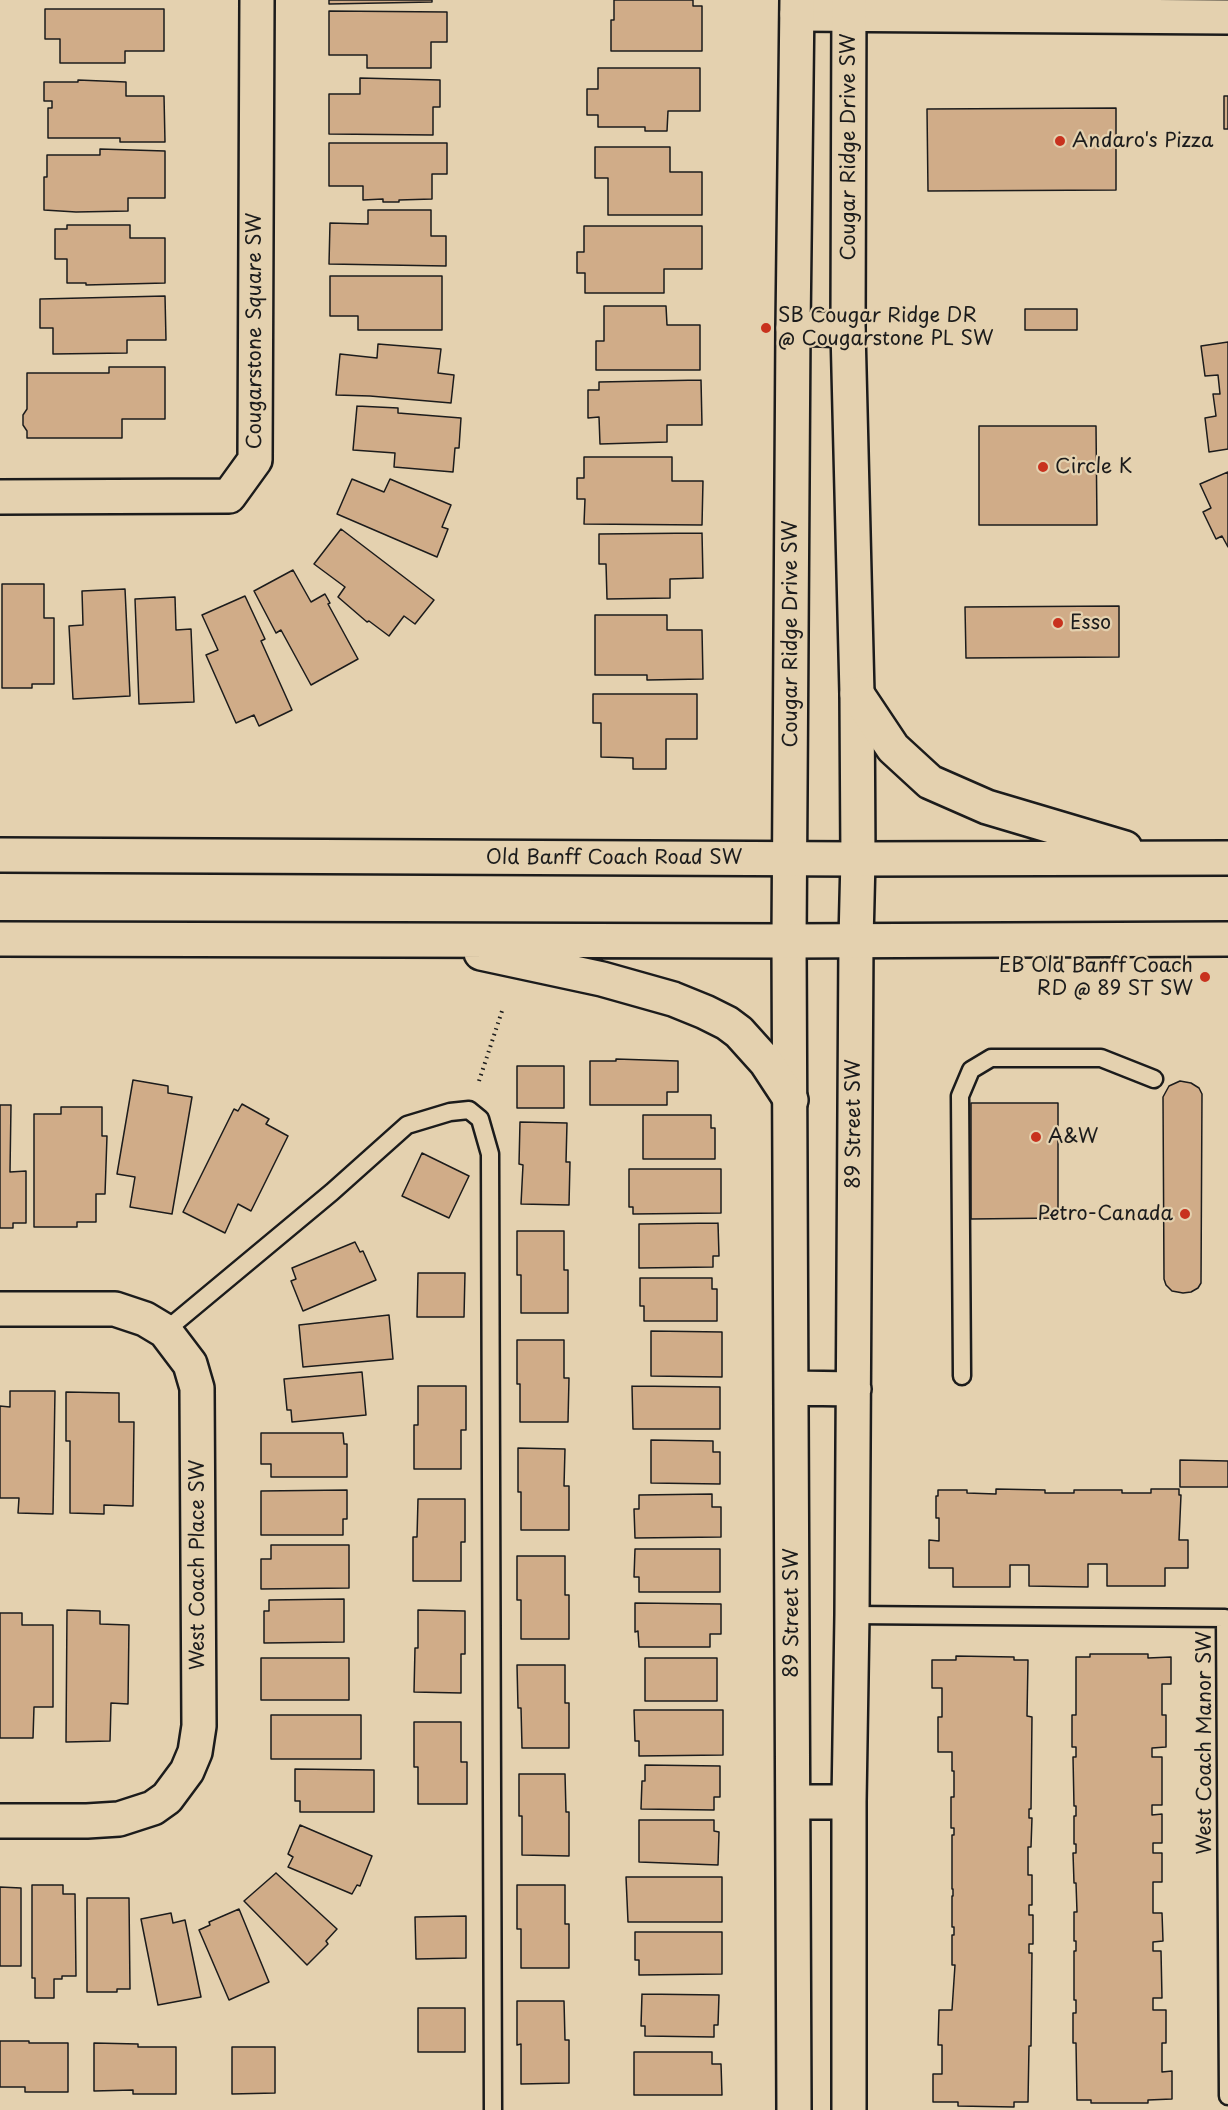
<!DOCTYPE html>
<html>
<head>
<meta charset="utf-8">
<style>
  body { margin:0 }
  canvas { display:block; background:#e4d1af }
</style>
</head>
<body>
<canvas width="1228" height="2110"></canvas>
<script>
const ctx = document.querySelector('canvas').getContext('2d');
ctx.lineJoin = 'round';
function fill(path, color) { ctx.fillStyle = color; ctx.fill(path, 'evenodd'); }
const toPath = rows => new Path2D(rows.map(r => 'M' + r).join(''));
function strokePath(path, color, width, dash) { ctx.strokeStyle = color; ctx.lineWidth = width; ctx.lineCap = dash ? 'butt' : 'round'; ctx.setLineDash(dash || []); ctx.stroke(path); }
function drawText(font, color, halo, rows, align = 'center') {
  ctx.font = font + ' "Playpen Sans",sans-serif'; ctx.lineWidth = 4.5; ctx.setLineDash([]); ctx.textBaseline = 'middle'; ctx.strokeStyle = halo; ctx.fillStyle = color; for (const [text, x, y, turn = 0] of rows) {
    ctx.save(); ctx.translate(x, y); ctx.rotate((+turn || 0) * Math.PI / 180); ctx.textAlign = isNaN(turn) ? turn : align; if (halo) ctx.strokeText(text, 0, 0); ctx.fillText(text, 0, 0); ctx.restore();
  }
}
const building = toPath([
  [329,0,432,0,432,2,329,4,329,0],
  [614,0,693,0,693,6,702,6,702,51,611,51,611,20,614,20,614,0],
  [45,9,164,9,164,51,125,51,125,63,60,63,60,39,45,39,45,9],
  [329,11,447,12,447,42,431,42,431,68,367,68,367,55,329,55,329,11],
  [598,68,700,68,700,111,668,111,667,131,645,131,645,127,598,127,598,115,587,115,587,89,598,89,598,68],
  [360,78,440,80,440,107,433,107,433,135,329,134,329,94,360,94,360,78],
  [78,80,126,82,126,96,164,96,165,142,120,142,120,138,48,138,48,108,52,108,52,101,44,101,44,82,78,82,78,80],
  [1224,96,1228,96,1228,129,1224,129,1224,96],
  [1116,108,1116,190,928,191,927,109,1116,108],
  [329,143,447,143,447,174,432,174,432,199,399,200,399,202,383,202,383,199,363,200,363,186,329,186,329,143],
  [595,147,670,147,670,172,702,172,702,215,608,215,608,178,595,178,595,147],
  [100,149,165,151,165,198,128,198,128,211,76,212,44,210,44,177,47,177,47,155,100,155,100,149],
  [368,210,431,210,431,236,446,236,446,266,329,264,330,223,368,224,368,210],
  [67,225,130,225,130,238,165,238,165,283,86,285,86,283,67,283,67,259,55,259,55,229,67,229,67,225],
  [584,226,702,226,702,269,664,269,664,293,585,293,585,273,577,273,577,252,584,252,584,226],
  [330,276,442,276,442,330,358,330,358,316,330,316,330,276],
  [165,296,166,340,127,340,127,353,53,354,53,328,40,328,40,299,165,296],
  [604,306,666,306,667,325,700,325,700,370,596,370,596,341,604,341,604,306],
  [1025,309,1077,309,1077,330,1025,330,1025,309],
  [1228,342,1228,449,1209,452,1205,418,1216,416,1213,394,1220,394,1218,375,1205,376,1201,346,1228,342],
  [378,344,441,349,438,373,454,375,451,403,370,396,336,395,340,354,377,358,378,344],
  [109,367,165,367,165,419,122,419,122,438,27,438,27,431,23,425,23,415,27,409,27,373,109,373,109,367],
  [701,380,702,425,667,425,667,442,600,444,599,417,588,418,588,390,599,390,599,382,701,380],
  [357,406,398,408,398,413,461,418,459,448,455,448,453,472,394,467,395,453,353,450,357,406],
  [979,426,1096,426,1097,525,979,525,979,426],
  [584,457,672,457,672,481,703,481,702,525,584,524,585,499,577,499,577,478,584,478,584,457],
  [1228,472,1228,547,1222,536,1216,539,1203,512,1211,508,1200,484,1228,472],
  [352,479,384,492,390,479,451,505,442,527,448,529,437,557,337,514,352,479],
  [341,529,434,600,415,624,404,616,389,636,369,621,367,622,338,597,345,587,314,564,341,529],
  [702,533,703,578,670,579,670,598,607,599,606,564,599,564,599,534,702,533],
  [293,570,311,602,325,594,330,603,328,604,358,659,311,685,281,630,276,633,254,591,293,570],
  [2,584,44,584,44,618,54,618,54,684,32,684,32,688,2,688,2,584],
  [125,589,130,696,73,699,69,626,83,625,82,591,125,589],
  [245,596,265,639,261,641,292,710,259,726,254,715,236,723,206,655,218,650,202,615,245,596],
  [175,597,176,630,191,629,194,702,139,704,135,599,175,597],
  [1119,606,1119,657,966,658,965,607,1119,606],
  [595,615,667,615,667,630,702,630,703,679,647,680,647,675,595,675,595,615],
  [593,694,697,694,697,739,666,739,666,769,633,769,633,758,601,757,601,723,593,723,593,694],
  [616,1059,678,1061,678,1092,667,1092,667,1105,590,1105,590,1061,616,1061,616,1059],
  [517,1066,564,1066,564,1108,517,1108,517,1066],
  [133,1080,168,1086,168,1093,192,1097,172,1214,130,1207,135,1177,117,1174,133,1080],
  [1180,1081,1191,1083,1199,1088,1202,1094,1201,1283,1198,1288,1191,1292,1183,1293,1172,1291,1166,1285,1164,1279,1163,1097,1169,1086,1180,1081],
  [971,1103,1058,1103,1058,1218,971,1219,971,1103],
  [242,1104,269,1119,266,1124,288,1136,251,1211,238,1204,225,1233,183,1212,234,1109,238,1111,242,1104],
  [0,1105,11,1105,10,1172,26,1171,26,1223,13,1223,13,1228,0,1228,0,1105],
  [61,1107,102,1107,102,1136,107,1136,105,1194,96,1194,96,1222,77,1222,77,1227,34,1227,34,1114,61,1114,61,1107],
  [643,1115,711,1115,711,1128,715,1128,715,1159,643,1159,643,1115],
  [520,1122,567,1123,566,1162,570,1162,569,1205,521,1204,523,1165,519,1164,520,1122],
  [422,1153,469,1176,449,1218,402,1196,422,1153],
  [629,1169,721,1169,721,1213,633,1214,633,1207,629,1207,629,1169],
  [718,1223,719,1256,713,1256,713,1267,639,1268,639,1224,718,1223],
  [517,1231,564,1231,564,1270,568,1270,568,1313,521,1313,521,1275,517,1275,517,1231],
  [355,1242,360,1252,363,1251,376,1280,303,1311,291,1281,296,1279,292,1268,355,1242],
  [418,1273,465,1273,464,1317,417,1317,418,1273],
  [640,1278,712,1278,712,1289,717,1289,717,1321,644,1321,644,1306,640,1306,640,1278],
  [389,1315,393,1359,303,1367,299,1325,389,1315],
  [651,1331,722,1332,722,1377,651,1376,651,1331],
  [517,1340,564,1340,564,1378,569,1378,568,1422,520,1422,520,1384,517,1384,517,1340],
  [362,1372,366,1415,292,1422,291,1410,287,1410,284,1379,362,1372],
  [418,1386,466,1386,466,1430,461,1430,461,1469,414,1469,414,1425,418,1425,418,1386],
  [632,1386,720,1387,720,1429,633,1429,632,1386],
  [10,1391,55,1391,53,1514,18,1513,19,1498,0,1498,0,1406,10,1407,10,1391],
  [66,1392,119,1393,119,1422,134,1422,133,1506,104,1505,104,1514,70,1513,70,1441,66,1441,66,1392],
  [261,1433,343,1433,344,1444,347,1444,347,1477,271,1477,271,1464,261,1464,261,1433],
  [651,1440,713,1441,713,1452,720,1452,720,1484,651,1483,651,1440],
  [518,1448,565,1449,564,1486,569,1486,569,1530,521,1530,521,1492,518,1492,518,1448],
  [1180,1460,1228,1461,1228,1487,1180,1487,1180,1460],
  [996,1489,1045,1490,1045,1493,1074,1493,1074,1490,1122,1490,1122,1493,1151,1493,1151,1489,1179,1489,1179,1495,1181,1495,1179,1540,1188,1540,1188,1568,1165,1568,1165,1586,1107,1586,1107,1564,1088,1564,1088,1587,1029,1586,1029,1565,1010,1565,1010,1587,953,1587,953,1568,929,1568,929,1540,939,1541,939,1518,936,1518,936,1496,938,1496,938,1490,967,1490,967,1493,996,1494,996,1489],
  [347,1490,347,1519,343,1519,343,1535,261,1535,261,1491,347,1490],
  [712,1494,712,1507,721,1507,721,1537,635,1538,634,1509,639,1509,639,1495,712,1494],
  [418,1499,465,1499,465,1542,461,1542,461,1581,413,1581,413,1537,417,1537,418,1499],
  [271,1545,349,1545,349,1588,261,1589,261,1559,271,1559,271,1545],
  [635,1549,720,1549,720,1592,639,1592,639,1577,634,1577,635,1549],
  [517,1556,565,1556,565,1595,569,1595,569,1639,521,1639,521,1600,517,1600,517,1556],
  [344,1599,344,1642,264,1643,264,1611,269,1611,269,1600,344,1599],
  [635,1603,721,1604,721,1634,710,1634,710,1647,639,1647,638,1631,635,1632,635,1603],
  [67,1610,100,1611,100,1624,129,1625,128,1704,111,1703,110,1741,66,1742,67,1610],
  [418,1610,465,1611,465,1654,461,1654,461,1693,414,1692,415,1648,418,1648,418,1610],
  [0,1613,22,1613,22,1625,53,1625,53,1707,34,1707,33,1738,0,1738,0,1613],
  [1090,1654,1148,1654,1148,1658,1171,1657,1171,1684,1162,1684,1162,1715,1166,1715,1166,1747,1152,1748,1152,1757,1162,1757,1162,1805,1152,1805,1152,1815,1162,1814,1162,1843,1153,1843,1153,1853,1162,1853,1162,1882,1153,1882,1153,1913,1162,1913,1163,1941,1153,1942,1153,1951,1161,1951,1162,1998,1153,1998,1153,2010,1166,2010,1166,2043,1162,2043,1162,2072,1172,2071,1172,2099,1148,2100,1148,2103,1091,2103,1091,2100,1077,2100,1076,2043,1073,2043,1073,2013,1076,2013,1076,2000,1074,2000,1074,1951,1076,1951,1076,1941,1074,1941,1074,1912,1077,1912,1076,1883,1074,1883,1073,1853,1076,1853,1076,1844,1074,1844,1074,1816,1076,1816,1076,1806,1074,1806,1073,1757,1076,1757,1076,1747,1072,1747,1072,1715,1076,1715,1076,1657,1090,1657,1090,1654],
  [956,1656,1014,1657,1014,1660,1028,1660,1027,1716,1032,1717,1031,1809,1029,1809,1029,1818,1032,1818,1031,1847,1028,1847,1028,1875,1032,1875,1032,1905,1029,1905,1029,1915,1033,1915,1033,1944,1029,1944,1029,1953,1032,1953,1031,2046,1029,2046,1028,2102,1014,2102,1014,2107,958,2106,958,2102,933,2102,933,2074,942,2074,942,2045,938,2045,939,2010,952,2010,955,1965,952,1965,952,1935,954,1935,954,1927,952,1927,952,1896,953,1896,953,1889,952,1889,952,1835,954,1835,954,1828,951,1828,951,1797,954,1797,954,1771,952,1771,952,1752,938,1752,938,1717,942,1717,942,1688,932,1688,932,1660,956,1660,956,1656],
  [261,1658,349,1658,349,1700,261,1700,261,1658],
  [645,1658,717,1658,717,1701,645,1701,645,1658],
  [517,1665,565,1665,565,1703,569,1703,569,1748,522,1748,521,1708,518,1708,517,1665],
  [634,1710,723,1710,723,1755,639,1756,639,1741,635,1741,634,1710],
  [271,1715,361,1715,361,1759,271,1759,271,1715],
  [414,1722,461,1722,461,1762,467,1762,467,1804,418,1804,418,1767,414,1767,414,1722],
  [645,1765,720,1766,720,1797,714,1797,714,1810,641,1809,642,1781,645,1781,645,1765],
  [295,1769,374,1770,374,1812,300,1812,300,1801,295,1801,295,1769],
  [519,1774,565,1774,566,1812,569,1812,569,1856,522,1855,522,1816,519,1816,519,1774],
  [639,1820,714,1820,714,1831,719,1832,718,1865,639,1862,639,1820],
  [300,1825,372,1856,360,1886,357,1885,352,1894,288,1867,293,1857,288,1854,300,1825],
  [276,1873,337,1929,326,1941,328,1944,307,1965,244,1901,276,1873],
  [626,1877,722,1877,722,1922,628,1922,626,1877],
  [32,1885,63,1885,63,1894,75,1894,76,1976,62,1976,62,1979,54,1979,54,1998,35,1998,35,1978,32,1978,32,1885],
  [517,1885,565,1885,565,1924,569,1924,569,1968,521,1968,521,1929,517,1929,517,1885],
  [0,1887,21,1888,21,1966,0,1966,0,1887],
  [87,1898,129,1898,130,1989,117,1989,117,1992,87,1992,87,1898],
  [239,1909,269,1982,229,2000,199,1930,210,1925,209,1922,239,1909],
  [171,1913,173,1923,185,1920,201,1997,158,2005,141,1919,171,1913],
  [466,1916,466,1958,416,1959,415,1917,466,1916],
  [635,1932,722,1932,722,1974,639,1975,639,1960,635,1960,635,1932],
  [642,1994,719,1995,718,2025,714,2025,714,2037,645,2036,645,2026,641,2026,642,1994],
  [517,2001,564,2001,565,2040,569,2040,569,2083,521,2084,521,2044,517,2045,517,2001],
  [418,2008,465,2008,465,2052,418,2052,418,2008],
  [0,2041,29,2041,29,2043,68,2043,68,2092,25,2092,25,2087,0,2087,0,2041],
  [94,2043,138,2044,138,2047,176,2047,176,2094,133,2094,133,2090,94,2091,94,2043],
  [232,2047,275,2047,275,2093,232,2094,232,2047],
  [634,2052,712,2052,712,2064,721,2064,722,2095,634,2095,634,2052]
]);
const path = toPath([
  [479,1081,502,1011]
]);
const service = toPath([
  [165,1331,332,1192,407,1125,450,1112,469,1110,480,1119,490,1154,493,2110],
  [962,1376,960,1096,971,1070,991,1058,1101,1058,1154,1079],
  [852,1615,1225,1618,1228,2096]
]);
const minor = toPath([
  [797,14,1228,17],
  [793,328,848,330],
  [0,497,229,496,255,460,257,0],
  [789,941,794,2110],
  [0,1309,115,1309,145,1319,165,1331,190,1364,197,1388,199,1726,195,1752,187,1771,167,1798,153,1808,119,1819,87,1821,0,1821],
  [792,1388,854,1389],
  [793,1802,849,1802],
  [849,2110,849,1802,852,1615,856,940]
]);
const tertiary = toPath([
  [849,0,848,330,857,694,858,859,856,940],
  [789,941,793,328,797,0]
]);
const secondary = toPath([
  [857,694,893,748,930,782,987,807,1125,848],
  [0,855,858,859,1228,858],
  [0,939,789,941,1228,939],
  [481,953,602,979,673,999,705,1012,727,1023,739,1032,766,1062,791,1100]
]);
const markers = [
  [1060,141,6,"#c8321e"],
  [766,328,6,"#c8321e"],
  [1043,467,6,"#c8321e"],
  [1058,623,6,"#c8321e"],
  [1205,977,6,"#c8321e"],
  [1036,1137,6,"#c8321e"],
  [1185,1214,6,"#c8321e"]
];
const poiNames = [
  ["Andaro's Pizza",1072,141],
  ["SB Cougar Ridge DR",778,316],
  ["@ Cougarstone PL SW",778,339],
  ["Circle K",1055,467],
  ["Esso",1070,623],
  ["EB Old Banff Coach",1193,966,"right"],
  ["RD @ 89 ST SW",1193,989,"right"],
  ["A&W",1048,1137],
  ["Petro-Canada",1173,1214,"right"]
];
const streetNames = [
  ["Cougar Ridge Drive SW",849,147,-90],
  ["Cougarstone Square SW",255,331,-90],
  ["Cougar Ridge Drive SW",791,634,-90],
  ["Old Banff Coach Road SW",614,858],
  ["89 Street SW",854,1124,-90],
  ["West Coach Place SW",198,1565,-90],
  ["89 Street SW",792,1613,-90],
  ["West Coach Manor SW",1205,1743,-90]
];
fill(building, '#d0ac88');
strokePath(building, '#1c1c1c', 1.5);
strokePath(service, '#1c1c1c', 21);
strokePath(minor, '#1c1c1c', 38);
strokePath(tertiary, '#1c1c1c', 38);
strokePath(secondary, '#1c1c1c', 38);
strokePath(path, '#1c1c1c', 4, [1.5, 4.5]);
strokePath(service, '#e4d1af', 16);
strokePath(minor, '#e4d1af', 33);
strokePath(tertiary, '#e4d1af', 33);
strokePath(secondary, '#e4d1af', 33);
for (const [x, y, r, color] of markers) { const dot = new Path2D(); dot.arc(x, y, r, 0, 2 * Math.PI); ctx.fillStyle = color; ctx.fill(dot); strokePath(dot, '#e4d1af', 2); }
drawText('20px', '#1c1c1c', '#e4d1af', poiNames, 'left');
drawText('20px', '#1c1c1c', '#e4d1af', streetNames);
</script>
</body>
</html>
